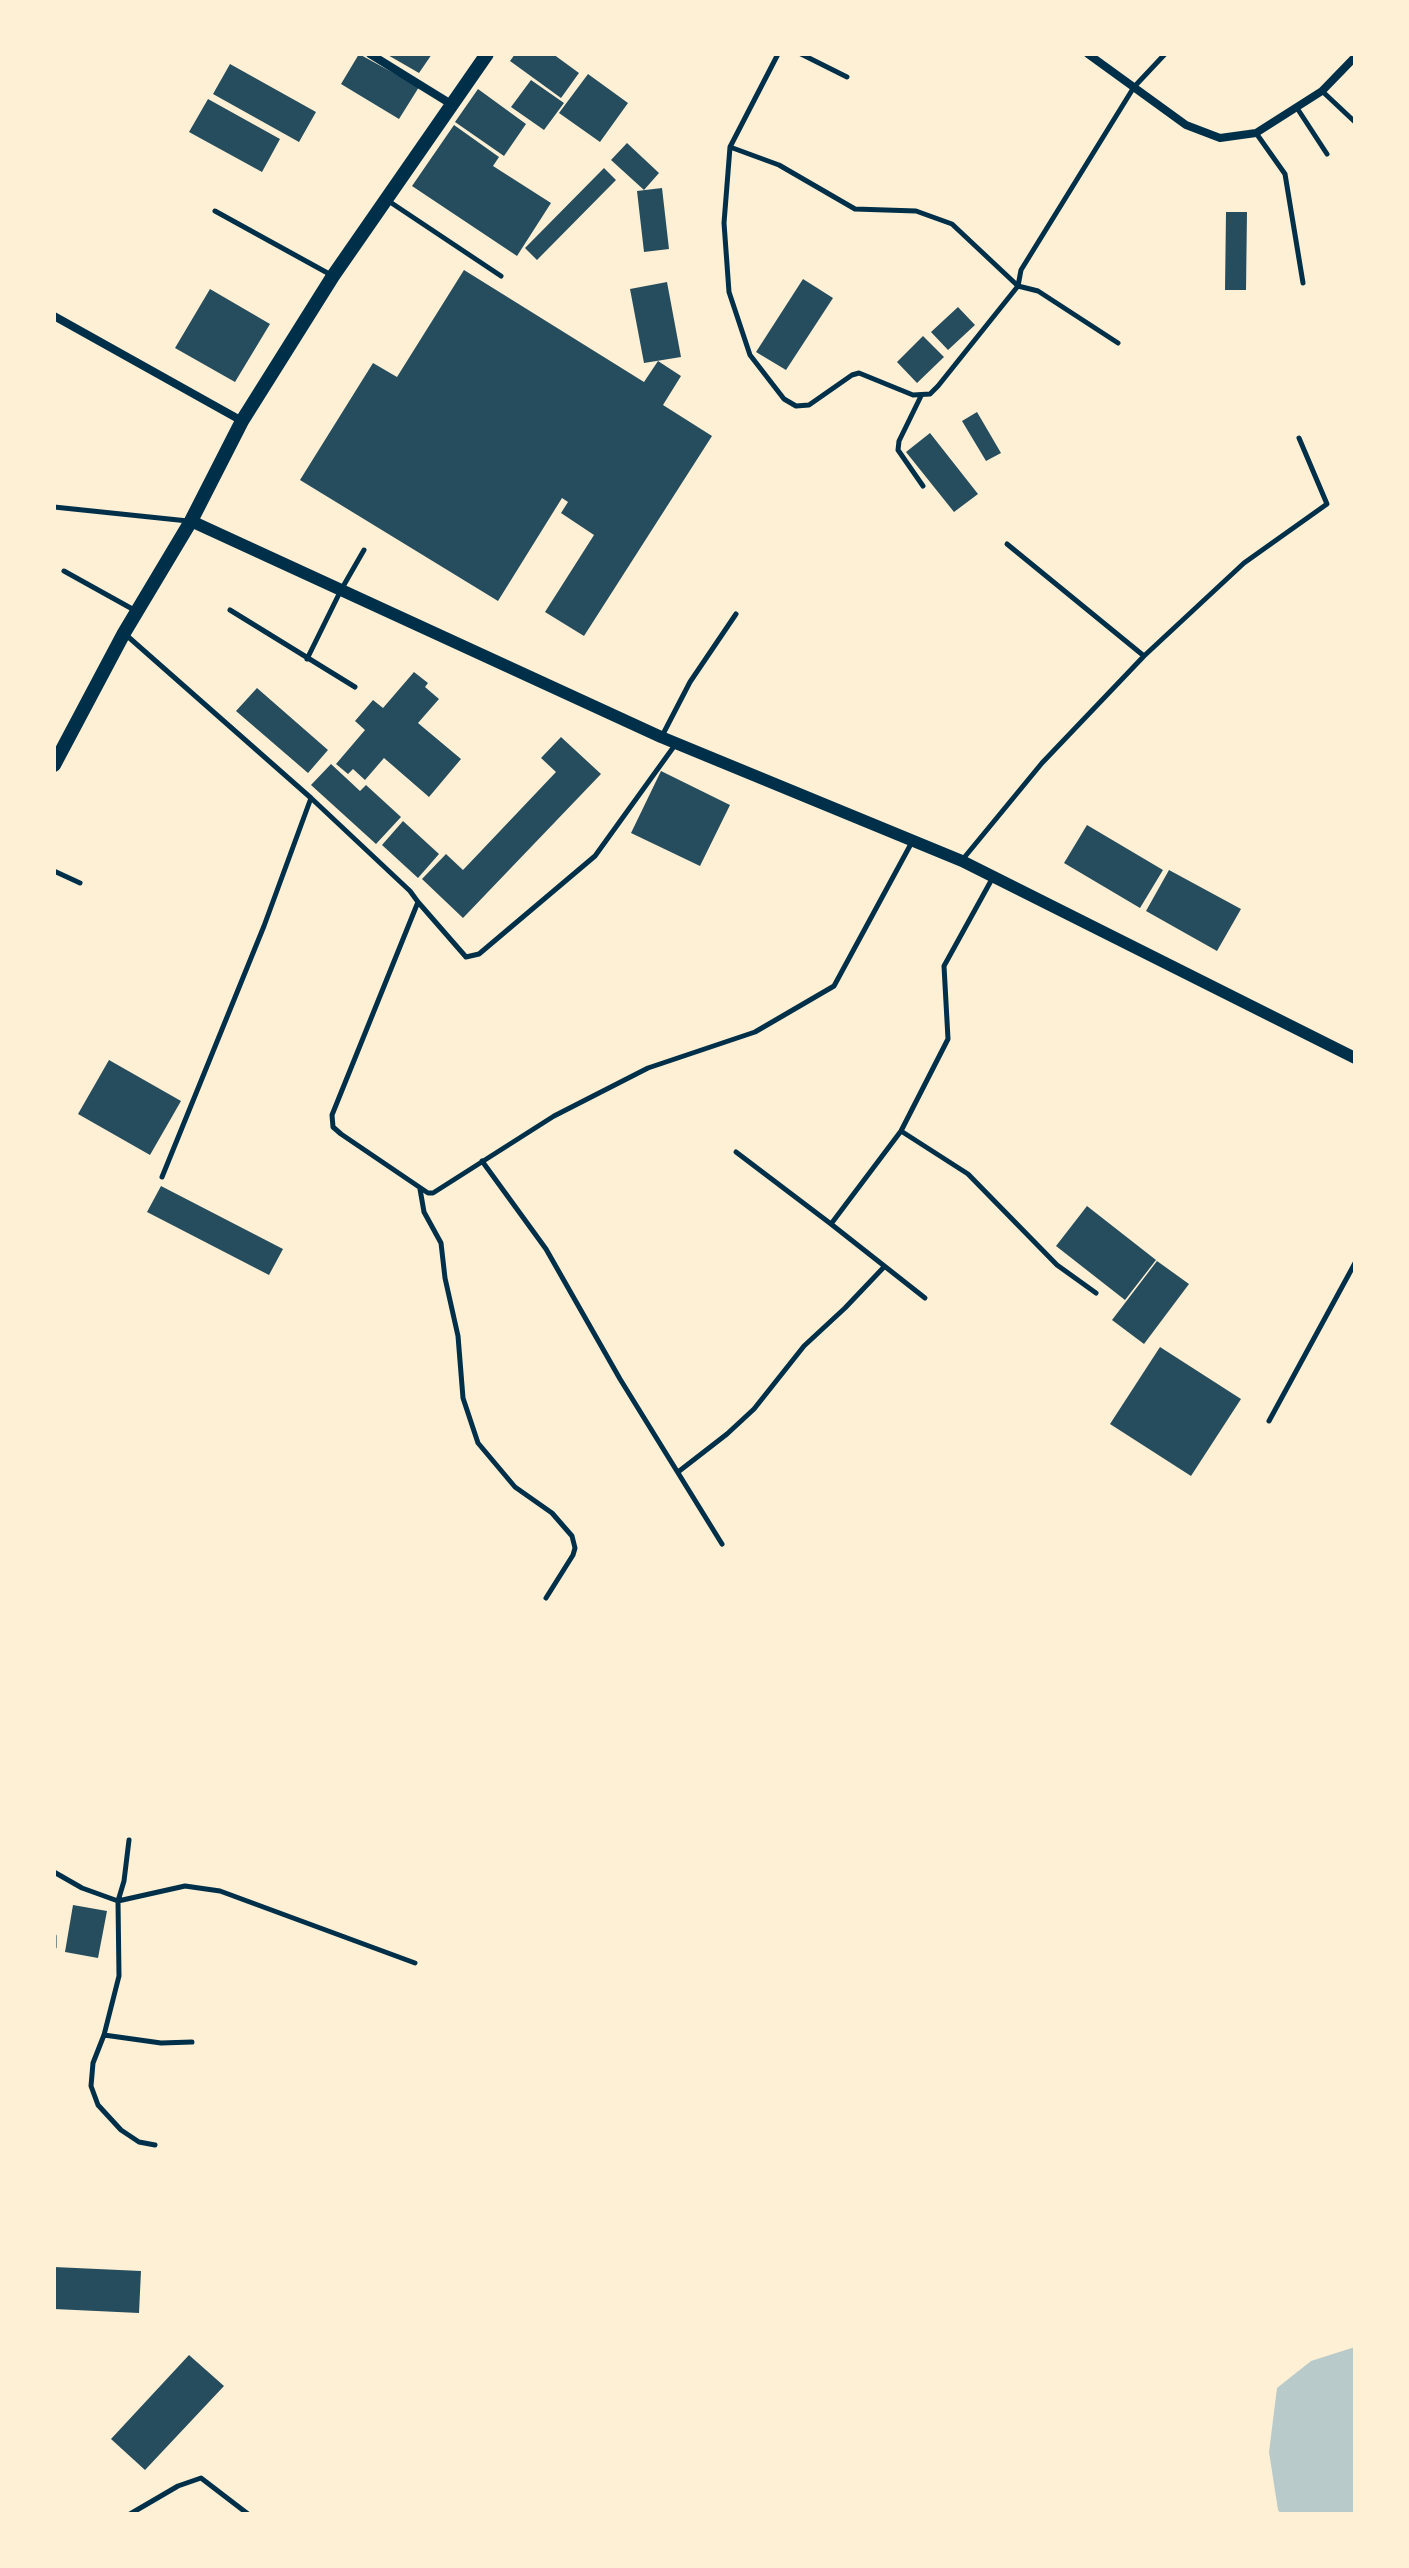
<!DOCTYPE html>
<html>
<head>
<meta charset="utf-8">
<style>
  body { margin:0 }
  #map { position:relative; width:1409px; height:2568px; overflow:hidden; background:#fdf0d5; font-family:"Golos Text",sans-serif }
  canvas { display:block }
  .frame { position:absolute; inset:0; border:56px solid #fdf0d5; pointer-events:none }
</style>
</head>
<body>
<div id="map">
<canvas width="1409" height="2568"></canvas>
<div class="frame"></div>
</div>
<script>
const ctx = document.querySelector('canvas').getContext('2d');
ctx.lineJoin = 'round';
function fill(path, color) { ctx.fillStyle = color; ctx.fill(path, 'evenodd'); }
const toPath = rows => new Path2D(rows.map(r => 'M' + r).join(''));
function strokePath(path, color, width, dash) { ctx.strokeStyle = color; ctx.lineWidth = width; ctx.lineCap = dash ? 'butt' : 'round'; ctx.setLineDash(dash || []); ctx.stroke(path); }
const green = toPath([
  [1355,2347,1355,2514,1281,2514,1278,2510,1269,2452,1277,2388,1311,2361]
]);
const building = toPath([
  [359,54,419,87,399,119,341,84],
  [386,54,432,54,419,73],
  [515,54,553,54,579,73,561,98,510,61],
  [230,64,316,112,299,142,213,94],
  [588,74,628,103,600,142,559,113],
  [531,80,564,103,544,130,511,107],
  [478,89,526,124,504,156,455,122],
  [208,99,280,139,262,172,189,132],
  [454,125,499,157,493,166,551,203,517,256,412,186],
  [627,143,659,173,644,190,611,160],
  [604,168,616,180,537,260,525,248],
  [662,188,669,249,644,252,637,191],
  [1226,212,1247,212,1246,290,1225,290],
  [464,270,644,382,658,361,681,376,663,405,712,436,584,636,545,612,594,535,561,513,568,502,562,498,498,601,300,480,373,363,397,377],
  [803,279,833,298,786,370,756,352],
  [667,282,681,357,644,363,630,289],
  [210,289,270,324,235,382,175,348],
  [958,307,975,325,948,350,931,332],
  [923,336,944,357,917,383,897,362],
  [977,412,1001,453,986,461,962,421],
  [930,433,978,494,954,512,906,452],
  [414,672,428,683,425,687,439,699,418,723,461,759,429,797,384,758,365,780,353,769,348,774,336,764,365,730,355,721,373,700,383,708],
  [257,688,328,750,308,773,236,711],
  [561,737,601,774,463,918,422,879,446,854,463,870,556,772,541,758],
  [331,764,360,791,366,785,401,817,376,844,311,785],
  [661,771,730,805,700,866,631,833],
  [403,821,439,854,418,878,382,845],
  [1087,825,1163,870,1140,908,1064,863],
  [1169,870,1241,909,1217,951,1146,911],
  [109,1060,181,1101,150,1155,78,1114],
  [161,1186,283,1249,269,1275,147,1212],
  [1087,1206,1156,1260,1125,1300,1056,1246],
  [1157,1261,1189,1284,1144,1344,1112,1320],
  [1160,1347,1241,1399,1191,1476,1110,1424],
  [73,1905,107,1911,98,1958,65,1952],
  [54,2267,141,2271,139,2313,54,2309],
  [189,2355,224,2386,145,2470,111,2439]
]);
const service = toPath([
  [778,54,730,147,724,223,729,292,750,355,784,399,796,406,809,405,852,375,859,373,913,395,930,394,938,386,1018,286,1021,270,1134,87,1165,54],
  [801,54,847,77],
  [1322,91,1355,122],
  [1297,108,1327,154],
  [1256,133,1285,174,1303,283],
  [730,147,779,165,855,209,916,211,952,224,1018,286,1038,291,1118,343],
  [387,200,501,276],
  [215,211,333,276],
  [921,396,899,441,898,450,923,486],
  [54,507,188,521],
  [1007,544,1144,656],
  [64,571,136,611],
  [230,610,355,687],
  [125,634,311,798,410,891,418,902,332,1115,333,1127,341,1134,428,1193,433,1193,554,1116,648,1068,755,1032,834,986,912,842],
  [307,659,341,590,364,550],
  [662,736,690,682,736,614],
  [963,859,1042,763,1144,656,1244,563,1327,504,1299,438],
  [54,871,80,883],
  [418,902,466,957,479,954,595,856,675,745],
  [901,1131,968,1174,1057,1265,1096,1293],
  [736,1152,831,1224],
  [482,1161,546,1249,620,1379,722,1544],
  [162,1177,264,926,311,798],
  [420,1189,424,1212,441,1243,445,1278,458,1336,463,1398,478,1443,515,1487,552,1513,572,1536,575,1548,573,1555,546,1598],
  [925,1298,831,1224,901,1131,948,1039,944,966,992,879],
  [1269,1421,1355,1263],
  [678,1472,727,1434,754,1409,804,1346,845,1308,884,1267],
  [129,1840,124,1881,118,1901,119,1976,104,2035,93,2063,91,2086,98,2105,121,2130,139,2142,155,2145],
  [54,1872,82,1888,118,1901,185,1886,220,1891,415,1963],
  [54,1936,54,1947],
  [104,2035,161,2043,192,2042],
  [130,2514,178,2486,201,2478,248,2514]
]);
const minor = toPath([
  [370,54,451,104],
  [1088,54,1186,125,1220,138,1256,133,1322,91,1355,57],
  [54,316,242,421]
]);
const tertiary = toPath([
  [191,521,661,737,962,861,1355,1058]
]);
const secondary = toPath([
  [54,765,124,633,191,521,242,421,333,276,487,54]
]);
fill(green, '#b9caca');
fill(building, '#264d5e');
strokePath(service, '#003049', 5);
strokePath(minor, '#003049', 8);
strokePath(tertiary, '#003049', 12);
strokePath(secondary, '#003049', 14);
</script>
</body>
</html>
